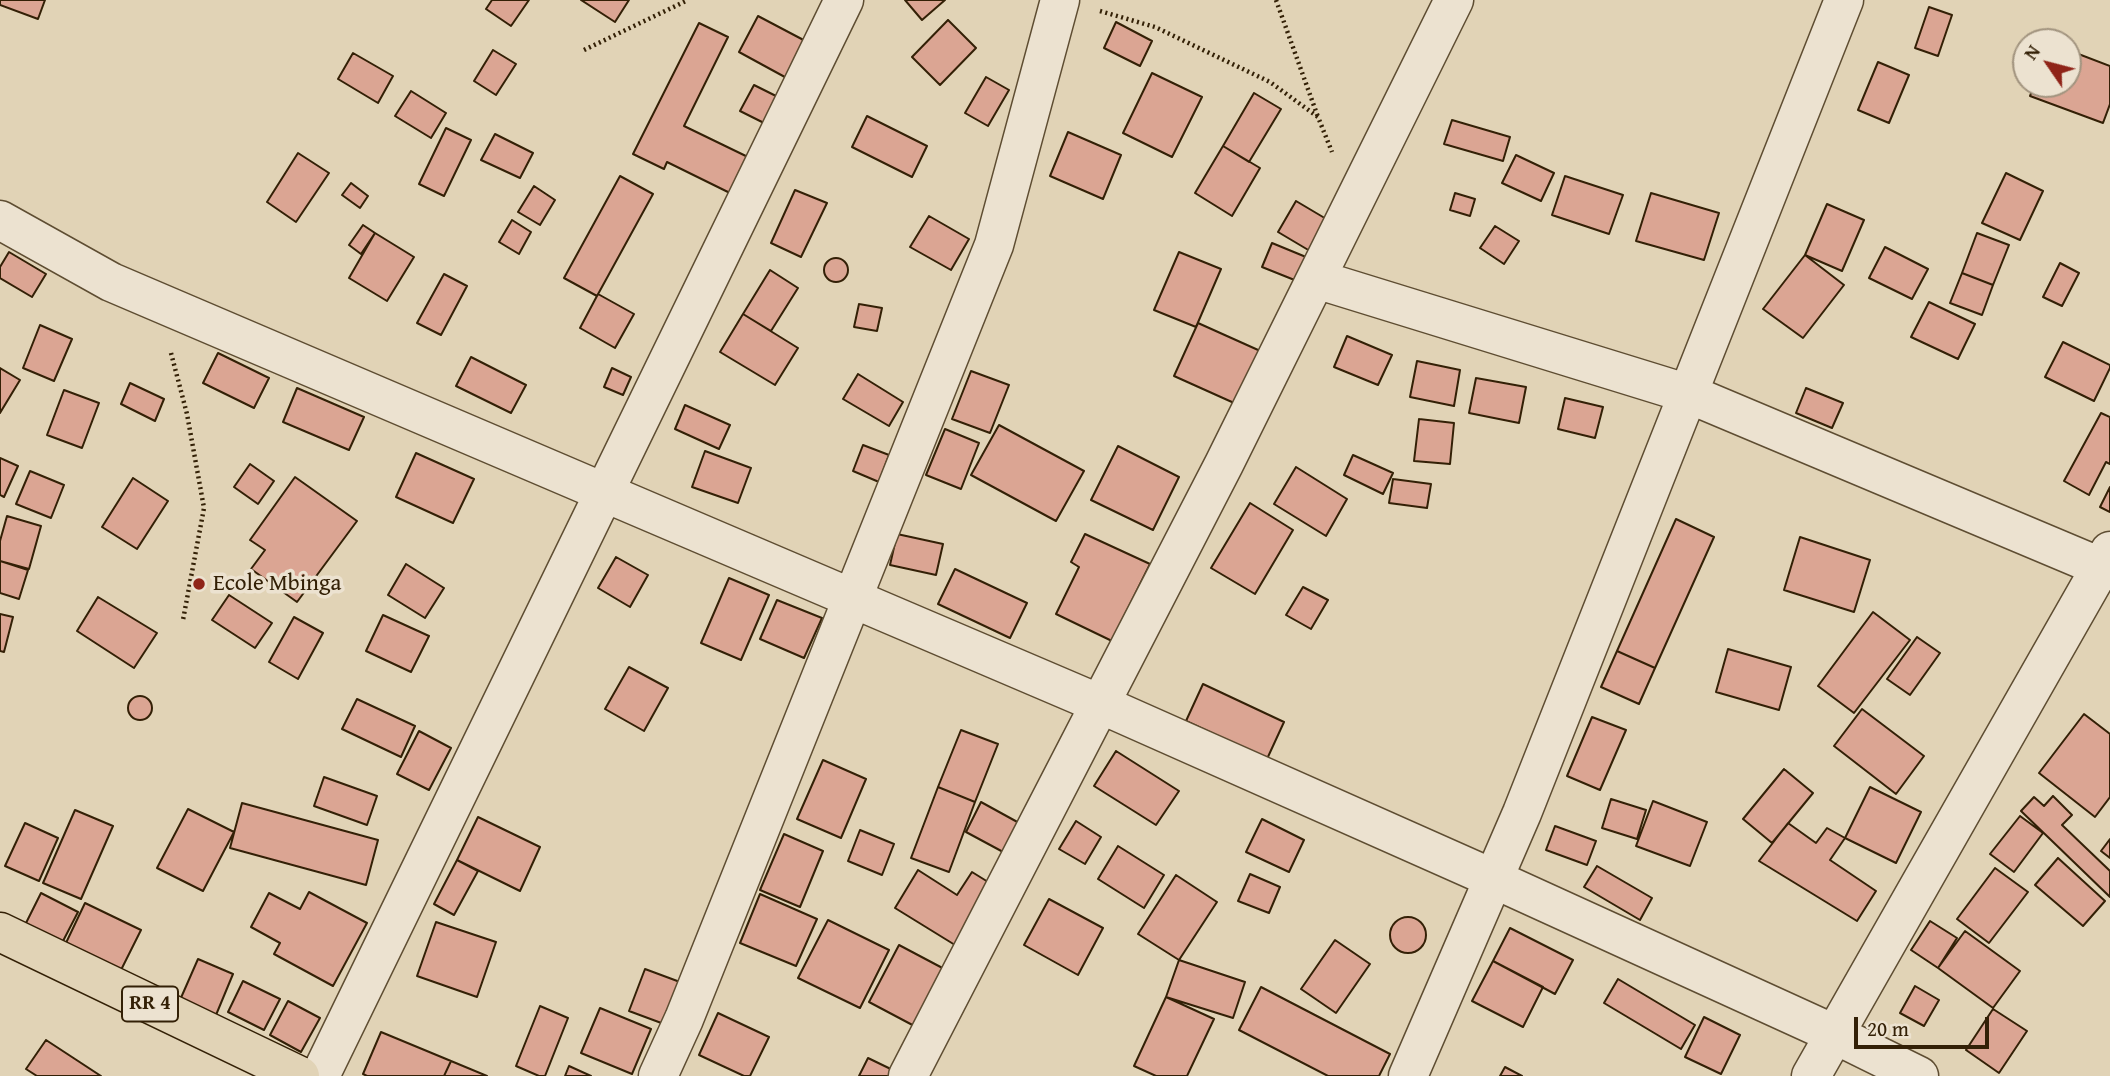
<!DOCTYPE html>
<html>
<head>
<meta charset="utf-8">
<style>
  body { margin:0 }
  #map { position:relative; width:2110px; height:1076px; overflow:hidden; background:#e1d3b6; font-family:"Gentium Book Plus",serif }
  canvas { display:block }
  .north { position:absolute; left:2012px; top:28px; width:70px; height:70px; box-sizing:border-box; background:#ece2d0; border:2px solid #a2947f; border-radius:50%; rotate:305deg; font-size:19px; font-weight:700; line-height:28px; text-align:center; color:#332006 }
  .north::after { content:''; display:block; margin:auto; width:24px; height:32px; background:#8f2418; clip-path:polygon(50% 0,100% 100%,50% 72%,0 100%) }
  .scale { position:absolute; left:1854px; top:1017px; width:135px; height:32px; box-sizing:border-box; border:4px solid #332006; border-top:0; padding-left:9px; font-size:21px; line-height:24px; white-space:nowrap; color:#332006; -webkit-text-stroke:5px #ece2d0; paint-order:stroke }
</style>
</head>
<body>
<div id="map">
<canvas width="2110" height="1076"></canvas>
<div class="north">N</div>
<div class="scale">20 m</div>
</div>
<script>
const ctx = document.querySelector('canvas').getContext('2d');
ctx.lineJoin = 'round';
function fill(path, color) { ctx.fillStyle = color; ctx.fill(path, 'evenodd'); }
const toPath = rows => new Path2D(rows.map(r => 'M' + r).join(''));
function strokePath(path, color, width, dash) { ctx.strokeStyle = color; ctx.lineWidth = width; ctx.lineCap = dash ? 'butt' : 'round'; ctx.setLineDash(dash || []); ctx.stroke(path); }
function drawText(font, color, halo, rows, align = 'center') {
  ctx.font = font + ' "Gentium Book Plus",serif'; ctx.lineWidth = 7; ctx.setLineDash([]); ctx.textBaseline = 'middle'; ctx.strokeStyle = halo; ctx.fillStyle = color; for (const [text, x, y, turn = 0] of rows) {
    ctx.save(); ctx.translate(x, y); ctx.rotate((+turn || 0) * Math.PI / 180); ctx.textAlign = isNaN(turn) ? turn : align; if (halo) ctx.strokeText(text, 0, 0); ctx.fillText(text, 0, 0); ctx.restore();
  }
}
const building = toPath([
  [0,0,45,0,38,19,0,5,0,0],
  [492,0,529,0,511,26,486,9,492,0],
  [581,0,629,0,615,22,581,0],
  [905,0,945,0,922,20,905,0],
  [1929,7,1952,15,1938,56,1915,48,1929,7],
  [758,16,813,45,794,82,739,52,758,16],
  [948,20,976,48,940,85,912,57,948,20],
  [1116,22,1152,41,1140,66,1104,48,1116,22],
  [699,23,728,37,684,126,750,158,732,194,667,162,664,169,633,154,699,23],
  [493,50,516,64,496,95,474,81,493,50],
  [2068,50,2110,66,2110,104,2103,123,2030,96,2035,84,2068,84,2068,50],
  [353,53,393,76,378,103,338,79,353,53],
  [1878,62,1909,75,1889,123,1858,110,1878,62],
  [1152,73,1202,97,1172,157,1123,133,1152,73],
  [986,77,1009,90,988,126,965,113,986,77],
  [754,85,786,101,772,127,740,111,754,85],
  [411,91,446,113,431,138,395,116,411,91],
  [1254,93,1281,109,1249,162,1223,146,1254,93],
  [867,116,927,146,912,177,852,147,867,116],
  [1452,120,1510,137,1503,161,1444,144,1452,120],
  [446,128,471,140,444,196,419,184,446,128],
  [1068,132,1121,155,1103,199,1050,176,1068,132],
  [495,134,533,153,520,178,481,160,495,134],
  [1223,146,1260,168,1232,216,1195,193,1223,146],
  [298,153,329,173,296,222,267,202,298,153],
  [1516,155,1554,173,1541,201,1502,183,1516,155],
  [2006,173,2043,191,2020,240,1982,223,2006,173],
  [620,176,653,194,597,296,564,278,620,176],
  [1565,176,1623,195,1609,234,1552,215,1565,176],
  [351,183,368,196,360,208,342,195,351,183],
  [534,186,555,200,540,225,518,212,534,186],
  [795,190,827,203,801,257,771,243,795,190],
  [1455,193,1475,199,1470,216,1450,210,1455,193],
  [1651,193,1719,213,1704,260,1636,241,1651,193],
  [1296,201,1328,220,1310,251,1278,232,1296,201],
  [1827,204,1864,220,1842,271,1805,255,1827,204],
  [929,216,969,239,951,270,910,247,929,216],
  [512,220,531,232,519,254,499,242,512,220],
  [363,225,375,233,361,254,349,245,363,225],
  [1495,226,1519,241,1504,264,1480,248,1495,226],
  [375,233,414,257,387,301,349,278,375,233],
  [1977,233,2009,245,1993,285,1962,273,1977,233],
  [1272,243,1306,257,1297,281,1262,267,1272,243],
  [1885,247,1928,269,1912,299,1869,278,1885,247],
  [9,252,46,274,32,297,0,278,0,267,9,252],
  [1179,252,1221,269,1196,327,1154,310,1179,252],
  [1805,255,1844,285,1803,338,1763,309,1805,255],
  '824 270a12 12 0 1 1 24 0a12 12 0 1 1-24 0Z',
  [2060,263,2079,273,2062,306,2043,297,2060,263],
  [770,270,798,288,771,331,743,314,770,270],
  [1962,273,1993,285,1982,315,1950,303,1962,273],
  [444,274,467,286,441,335,417,323,444,274],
  [598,294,634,314,615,348,580,328,598,294],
  [1929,302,1975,324,1958,359,1911,337,1929,302],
  [859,304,882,308,877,331,854,327,859,304],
  [743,314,798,348,775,385,720,352,743,314],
  [1198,323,1267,354,1243,407,1174,376,1198,323],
  [40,325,72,339,54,381,23,368,40,325],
  [1347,336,1392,355,1378,385,1334,367,1347,336],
  [2063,342,2110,365,2110,368,2094,401,2045,377,2063,342],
  [218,353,269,378,254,408,203,383,218,353],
  [471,357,526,385,511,413,456,386,471,357],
  [1417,361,1460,370,1454,406,1410,397,1417,361],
  [0,368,20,380,0,413,0,368],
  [612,368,631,377,623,395,604,387,612,368],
  [971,371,1009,385,990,433,952,419,971,371],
  [858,374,903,402,889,426,843,399,858,374],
  [1476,378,1526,387,1519,423,1469,413,1476,378],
  [130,383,164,399,155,421,121,404,130,383],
  [297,388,364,417,349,450,283,422,297,388],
  [1806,388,1843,403,1832,428,1796,413,1806,388],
  [64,390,99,403,82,448,47,435,64,390],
  [1565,398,1603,407,1595,438,1558,429,1565,398],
  [685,405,730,425,719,449,675,429,685,405],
  [2101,413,2110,417,2110,464,2106,462,2089,495,2064,481,2101,413],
  [1419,419,1454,423,1450,464,1414,461,1419,419],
  [999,425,1084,471,1056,521,971,475,999,425],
  [945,429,979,443,961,489,926,475,945,429],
  [863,445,889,455,879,482,853,471,863,445],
  [1118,446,1179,477,1153,530,1091,500,1118,446],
  [705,451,751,468,738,503,692,487,705,451],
  [416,453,474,479,453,523,396,497,416,453],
  [1353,455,1393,473,1383,494,1344,475,1353,455],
  [0,458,18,466,4,497,0,495,0,458],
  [250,464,274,481,258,504,234,487,250,464],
  [1296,467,1347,499,1326,536,1274,504,1296,467],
  [30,471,64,485,51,518,16,504,30,471],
  [295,477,357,521,297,602,251,569,265,550,250,540,295,477],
  [133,478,168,501,137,549,102,527,133,478],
  [1393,479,1431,484,1427,508,1389,503,1393,479],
  [2110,487,2110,512,2100,507,2110,487],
  [1250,503,1293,530,1255,594,1211,568,1250,503],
  [7,516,41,526,29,569,0,561,0,541,7,516],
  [1676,519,1714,537,1655,668,1617,651,1676,519],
  [897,534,943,544,936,575,890,565,897,534],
  [1085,534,1150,564,1112,641,1056,614,1079,567,1071,562,1085,534],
  [1800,537,1870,560,1854,612,1784,590,1800,537],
  [616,557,648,575,630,607,598,588,616,557],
  [0,561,28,570,19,599,0,593,0,561],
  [406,564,444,588,425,618,388,595,406,564],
  [955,569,1027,603,1010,638,938,604,955,569],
  [729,578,769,595,741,660,701,643,729,578],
  [1303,587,1328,600,1311,629,1286,615,1303,587],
  [229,595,272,623,255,648,212,620,229,595],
  [98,597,157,633,134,668,77,631,98,597],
  [777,600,822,618,804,658,760,639,777,600],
  [1873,612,1910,640,1854,713,1818,686,1873,612],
  [0,614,13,617,4,652,0,651,0,614],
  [383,615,429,636,411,672,366,651,383,615],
  [294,617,323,633,298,679,269,662,294,617],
  [1917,637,1940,653,1910,695,1887,679,1917,637],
  [1728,649,1791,667,1779,710,1716,692,1728,649],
  [1617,651,1655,668,1639,704,1601,687,1617,651],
  [629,667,668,688,644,731,605,709,629,667],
  [1203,684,1284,722,1267,759,1186,721,1203,684],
  '128 708a12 12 0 1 1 24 0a12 12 0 1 1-24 0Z',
  [357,699,415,726,401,757,342,729,357,699],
  [1862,709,1924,756,1896,794,1834,746,1862,709],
  [2084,714,2110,734,2110,797,2095,817,2039,773,2084,714],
  [1592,717,1626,730,1600,790,1567,776,1592,717],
  [961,730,998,744,975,802,938,787,961,730],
  [419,731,451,748,429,790,397,774,419,731],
  [1116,751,1179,791,1156,825,1094,786,1116,751],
  [823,760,866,779,841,838,797,819,823,760],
  [1784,769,1813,793,1772,843,1743,819,1784,769],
  [324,777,377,796,367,825,314,806,324,777],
  [938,787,975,802,949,872,911,858,938,787],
  [1870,787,1921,812,1896,863,1845,838,1870,787],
  [2053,796,2072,815,2062,825,2110,871,2110,897,2021,811,2034,797,2044,806,2053,796],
  [1611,799,1646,810,1637,839,1602,828,1611,799],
  [1653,801,1707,822,1690,866,1636,846,1653,801],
  [981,802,1021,824,1005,853,966,832,981,802],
  [242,803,378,840,366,885,230,848,242,803],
  [188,809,234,832,203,891,157,868,188,809],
  [75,810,113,826,81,899,43,883,75,810],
  [2020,816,2043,833,2014,872,1990,854,2020,816],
  [478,817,540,847,520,891,457,860,478,817],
  [1262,819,1304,840,1289,872,1246,852,1262,819],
  [1076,821,1101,837,1085,864,1059,849,1076,821],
  [25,823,58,838,39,881,5,866,25,823],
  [1788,823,1816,843,1827,828,1845,838,1830,860,1876,891,1857,921,1759,861,1788,823],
  [1555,826,1596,841,1587,865,1546,850,1555,826],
  [860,830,894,844,882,875,848,861,860,830],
  [784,834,823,851,800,907,760,890,784,834],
  [2110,839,2110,858,2101,851,2110,839],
  [1118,846,1164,875,1144,908,1098,879,1118,846],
  [2058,858,2105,901,2083,926,2035,885,2058,858],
  [457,860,478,871,454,915,434,904,457,860],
  [1597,866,1652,898,1640,920,1584,887,1597,866],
  [1995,868,2028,892,1989,943,1957,919,1995,868],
  [918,870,957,895,972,872,993,885,955,945,895,908,918,870],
  [1250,874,1280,887,1269,913,1238,901,1250,874],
  [1176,875,1217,902,1179,960,1138,934,1176,875],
  [309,892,367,923,333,986,274,954,280,943,251,927,269,893,300,909,309,892],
  [41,893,78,912,62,943,25,925,41,893],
  [760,894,817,919,796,966,740,943,760,894],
  [1049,899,1103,928,1078,975,1024,945,1049,899],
  [85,903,141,930,120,972,65,945,85,903],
  '1390 935a18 18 0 1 1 36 0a18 18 0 1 1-36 0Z',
  [828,920,889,950,860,1008,798,978,828,920],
  [1930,921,1957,938,1938,968,1911,950,1930,921],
  [436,922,496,942,477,997,417,976,436,922],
  [1510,928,1573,960,1555,994,1493,961,1510,928],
  [1965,931,2020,971,1993,1008,1938,968,1965,931],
  [1335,940,1370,964,1336,1013,1301,989,1335,940],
  [899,945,950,972,920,1029,869,1002,899,945],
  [198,959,233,974,216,1015,180,1000,198,959],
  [1179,960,1245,982,1233,1018,1166,997,1179,960],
  [1493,961,1543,987,1523,1027,1472,1001,1493,961],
  [645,969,680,982,664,1024,629,1011,645,969],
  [1618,979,1695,1025,1681,1049,1604,1003,1618,979],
  [243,981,280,999,264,1030,228,1012,243,981],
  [1915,986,1939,1000,1924,1026,1900,1013,1915,986],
  [1261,987,1390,1054,1379,1076,1328,1076,1239,1030,1261,987],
  [1166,997,1214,1019,1187,1076,1156,1076,1134,1066,1166,997],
  [288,1001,320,1018,301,1052,270,1035,288,1001],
  [540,1006,568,1018,545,1076,539,1076,516,1066,540,1006],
  [600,1008,651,1029,632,1074,581,1053,600,1008],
  [1993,1009,2027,1031,1999,1073,1966,1050,1993,1009],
  [718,1013,769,1037,750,1076,744,1076,699,1055,718,1013],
  [1704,1017,1740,1035,1721,1074,1685,1057,1704,1017],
  [381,1032,451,1061,444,1076,367,1076,363,1074,381,1032],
  [46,1040,101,1076,37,1076,26,1069,46,1040],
  [868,1058,899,1073,897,1076,859,1076,868,1058],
  [451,1061,487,1076,444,1076,451,1061],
  [569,1066,591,1076,565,1076,569,1066],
  [1505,1067,1522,1076,1500,1076,1505,1067]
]);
const path = toPath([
  [1276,0,1318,117],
  [1100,11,1155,27,1270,82,1318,117,1332,152],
  [584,50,688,0],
  [171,353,187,414,204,508,183,620]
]);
const minor = toPath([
  [0,220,111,282,1100,704,1494,879,1834,1034,1919,1076],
  [1316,279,1689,394,2110,571],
  [320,1076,844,0],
  [658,1076,684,1019,994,245,1060,0],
  [908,1076,1224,464,1454,0],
  [1408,1076,1522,813,1844,0],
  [1811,1076,2110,551]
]);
const major = toPath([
  [0,932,300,1076]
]);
const markers = [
  [199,584,7,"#8f2418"]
];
const shields = [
  [150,1004,56]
];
const shieldNames = [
  ["RR 4",150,1004]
];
const poiNames = [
  ["Ecole Mbinga",213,584]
];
fill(building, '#dba593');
strokePath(building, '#332006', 2);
strokePath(minor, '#5e4d32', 41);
strokePath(major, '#332006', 41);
strokePath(path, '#332006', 4.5, [2, 3.5]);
strokePath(minor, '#ece2d0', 38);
strokePath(major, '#e1d3b6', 38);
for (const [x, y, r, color] of markers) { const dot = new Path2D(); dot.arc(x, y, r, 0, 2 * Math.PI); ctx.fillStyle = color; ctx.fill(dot); strokePath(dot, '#ece2d0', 2.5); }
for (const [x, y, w] of shields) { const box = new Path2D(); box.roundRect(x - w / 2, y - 17.5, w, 35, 5); ctx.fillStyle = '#ece2d0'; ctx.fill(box); strokePath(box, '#332006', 2); }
drawText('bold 21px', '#332006', null, shieldNames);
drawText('23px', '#332006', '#ece2d0', poiNames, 'left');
</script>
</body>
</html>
